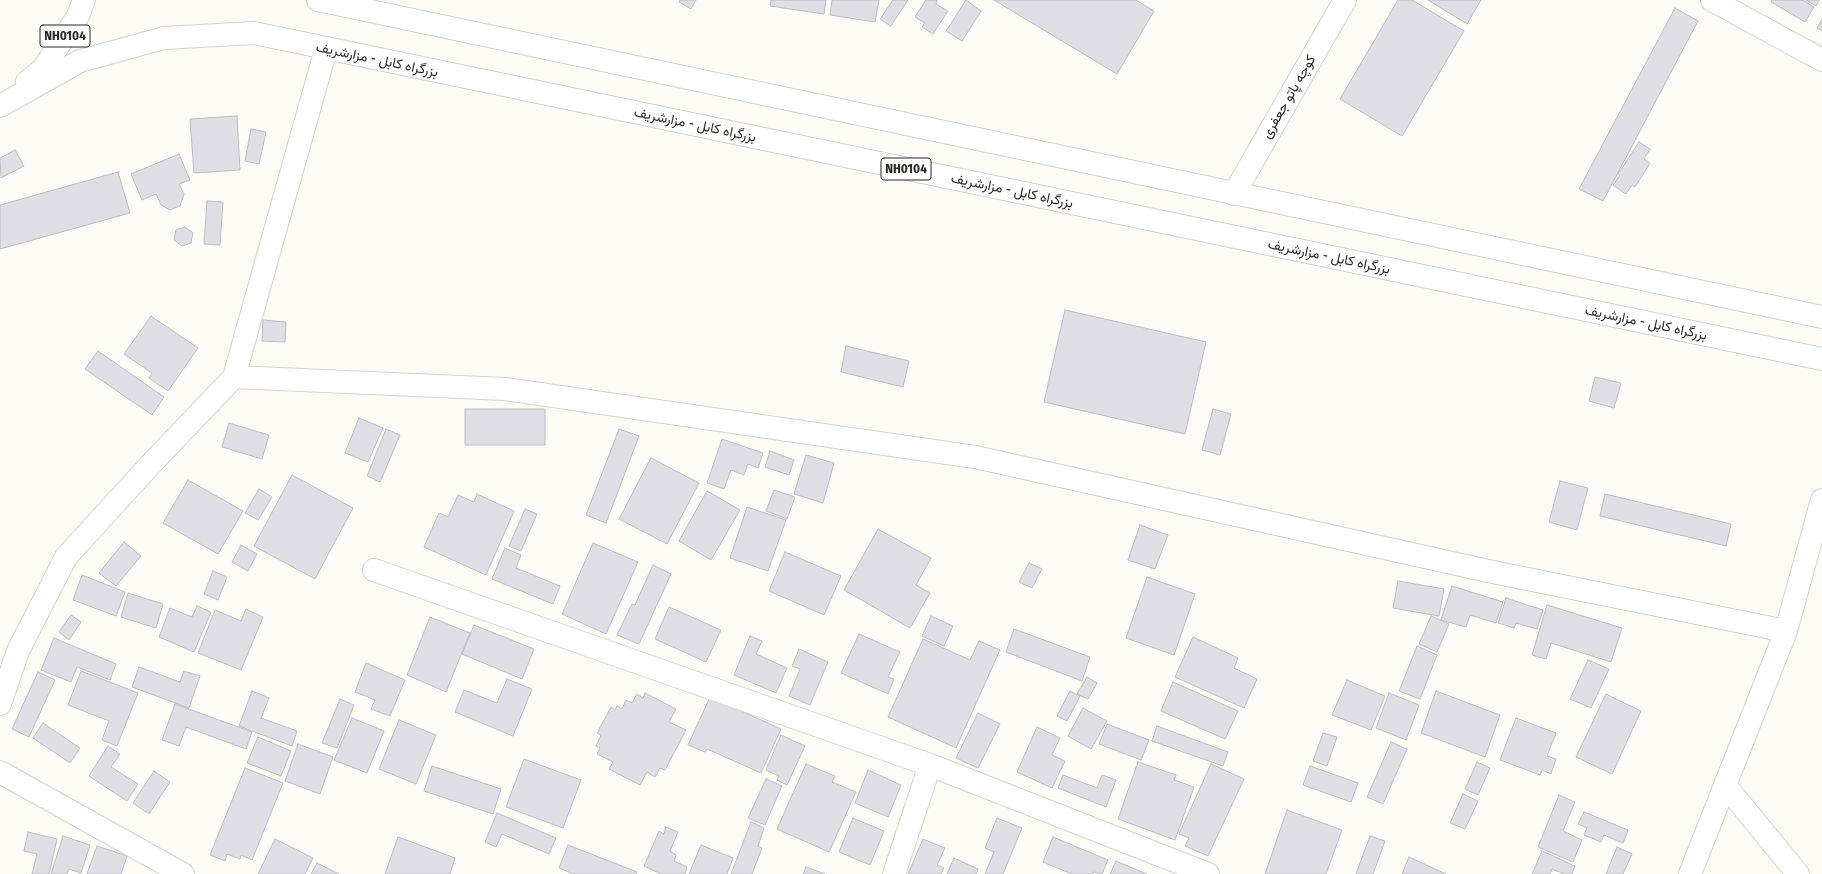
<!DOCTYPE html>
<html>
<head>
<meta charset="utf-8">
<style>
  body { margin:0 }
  canvas { display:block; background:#fdfbf5 }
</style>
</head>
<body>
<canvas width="1822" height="874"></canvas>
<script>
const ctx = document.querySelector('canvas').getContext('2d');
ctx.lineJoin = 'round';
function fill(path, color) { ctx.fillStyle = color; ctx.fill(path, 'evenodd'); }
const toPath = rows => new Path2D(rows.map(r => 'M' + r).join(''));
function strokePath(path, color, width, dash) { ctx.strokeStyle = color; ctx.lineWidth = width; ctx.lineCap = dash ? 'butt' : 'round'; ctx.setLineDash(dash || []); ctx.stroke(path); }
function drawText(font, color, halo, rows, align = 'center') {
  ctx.font = font + ' "Fira Sans Condensed",Vazirmatn,sans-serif'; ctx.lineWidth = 3; ctx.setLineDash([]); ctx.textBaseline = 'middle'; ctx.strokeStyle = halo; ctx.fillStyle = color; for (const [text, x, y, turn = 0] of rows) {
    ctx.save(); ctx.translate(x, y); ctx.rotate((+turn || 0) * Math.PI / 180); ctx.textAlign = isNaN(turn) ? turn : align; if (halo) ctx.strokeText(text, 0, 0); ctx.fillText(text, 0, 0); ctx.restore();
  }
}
const building = toPath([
  [680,0,696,0,691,9,679,2,680,0],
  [771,0,826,0,824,14,770,6,771,0],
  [832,0,879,0,875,22,830,15,832,0],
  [893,0,908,0,891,26,880,19,893,0],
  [926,0,937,0,936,4,948,11,933,34,922,27,925,23,915,17,926,0],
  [966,0,981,11,962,41,946,31,966,0],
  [994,0,1136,0,1154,11,1117,74,994,0],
  [1398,0,1412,0,1464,31,1402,136,1340,99,1398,0],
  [1428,0,1481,0,1467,24,1428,0],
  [1772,0,1803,0,1814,7,1805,22,1771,2,1772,0],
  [1806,0,1819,0,1816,6,1806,0],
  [1675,8,1698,21,1603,201,1579,189,1675,8],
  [1822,19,1822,31,1817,28,1822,19],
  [237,116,240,170,194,173,190,119,237,116],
  [251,129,266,132,259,164,245,161,251,129],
  [1639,142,1650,149,1644,159,1650,163,1635,187,1632,185,1626,194,1613,185,1620,175,1618,174,1639,142],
  [15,150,24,166,1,178,0,158,15,150],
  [179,154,190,180,179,184,184,194,180,206,170,210,161,205,156,194,142,200,131,174,179,154],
  [118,172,130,213,0,249,0,205,118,172],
  [207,201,223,202,220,245,204,244,207,201],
  [185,227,193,233,191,243,182,246,174,240,176,230,185,227],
  [1065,310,1206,342,1185,434,1044,402,1065,310],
  [151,316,198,348,168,391,149,378,152,373,124,354,151,316],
  [263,320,286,322,285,342,262,341,263,320],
  [846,346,909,361,903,387,841,372,846,346],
  [98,351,164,397,152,415,85,369,98,351],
  [1595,377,1621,383,1614,408,1589,401,1595,377],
  [465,409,545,409,545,445,465,445,465,409],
  [1213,409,1231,414,1220,455,1202,450,1213,409],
  [359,418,383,428,368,462,345,453,359,418],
  [229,423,269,435,262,459,222,447,229,423],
  [386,429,400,435,380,482,367,476,386,429],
  [619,429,639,436,606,523,586,515,619,429],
  [722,439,763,453,758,468,748,464,744,475,731,470,724,489,707,483,722,439],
  [770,451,794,460,789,475,765,467,770,451],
  [806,455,834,463,823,503,794,494,806,455],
  [651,458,699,483,667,544,619,519,651,458],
  [292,475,353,508,315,579,254,546,292,475],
  [188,480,243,511,218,554,163,523,188,480],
  [1560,481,1588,488,1577,530,1549,522,1560,481],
  [259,489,272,497,258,520,245,513,259,489],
  [774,490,795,497,787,519,766,511,774,490],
  [707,491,740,510,711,560,679,541,707,491],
  [477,494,514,511,486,575,424,547,439,513,448,517,458,495,474,502,477,494],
  [1605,494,1731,524,1726,546,1600,516,1605,494],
  [747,507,786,520,768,571,730,558,747,507],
  [525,509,537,514,521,551,509,546,525,509],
  [1140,525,1168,535,1155,569,1128,560,1140,525],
  [878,529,931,558,916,585,930,593,910,628,844,590,878,529],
  [124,542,141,556,116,586,99,573,124,542],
  [593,543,638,562,606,634,562,614,593,543],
  [241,545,257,554,248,571,232,562,241,545],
  [505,548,521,555,516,568,560,586,553,604,492,579,505,548],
  [785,552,841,576,824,615,769,591,785,552],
  [1029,563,1042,569,1032,588,1019,582,1029,563],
  [653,565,671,574,639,644,617,635,632,604,635,605,653,565],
  [213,571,227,577,218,600,204,594,213,571],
  [82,575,125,592,116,616,73,600,82,575],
  [1147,577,1195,594,1174,655,1126,638,1147,577],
  [1398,581,1444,589,1439,616,1393,608,1398,581],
  [1452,586,1503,602,1496,623,1470,615,1466,627,1441,620,1452,586],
  [128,593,163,604,156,628,121,617,128,593],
  [1506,598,1543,610,1537,629,1516,623,1514,628,1498,623,1506,598],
  [1547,605,1622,628,1611,662,1551,643,1546,659,1532,655,1547,605],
  [197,606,211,612,194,652,159,637,170,608,192,617,197,606],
  [669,607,721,630,706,662,655,639,669,607],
  [246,609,263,617,241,670,198,653,215,610,241,621,246,609],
  [71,615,81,622,69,640,59,632,71,615],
  [931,616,953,626,944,646,922,636,931,616],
  [1431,616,1449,624,1437,652,1419,644,1431,616],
  [430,617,470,633,446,692,407,675,430,617],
  [474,625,534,649,522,679,462,654,474,625],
  [1014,629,1090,657,1082,681,1006,652,1014,629],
  [859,634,900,652,888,677,894,679,888,694,841,673,859,634],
  [750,636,762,641,756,654,787,668,776,693,734,675,750,636],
  [1193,637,1238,658,1234,668,1257,679,1244,708,1175,677,1193,637],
  [54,638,116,664,110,680,77,667,71,682,41,670,54,638],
  [923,639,970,660,979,641,1000,650,956,748,888,717,923,639],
  [1417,646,1437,655,1420,699,1399,691,1417,646],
  [799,649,828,662,810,705,789,696,800,669,792,666,799,649],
  [1588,660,1609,669,1591,708,1570,699,1588,660],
  [366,663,405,680,390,716,371,709,375,700,355,692,366,663],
  [139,667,180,682,184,671,200,676,189,708,132,687,139,667],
  [81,671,138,693,117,746,102,740,109,721,68,705,81,671],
  [38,672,55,680,29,737,12,729,38,672],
  [1087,677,1097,683,1088,699,1077,694,1087,677],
  [507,679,532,689,513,736,455,712,464,690,497,703,507,679],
  [1347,680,1385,696,1371,730,1332,715,1347,680],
  [1173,682,1238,711,1225,739,1161,711,1173,682],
  [252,691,269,698,261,718,297,731,292,746,239,726,252,691],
  [1070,691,1080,696,1067,721,1057,716,1070,691],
  [1436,691,1500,715,1485,757,1421,733,1436,691],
  [645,693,676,709,669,722,686,730,665,770,660,768,655,777,647,772,640,785,609,769,613,762,597,754,600,748,596,746,601,735,597,733,611,707,615,710,617,706,622,709,626,700,632,703,637,694,643,698,645,693],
  [1389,693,1419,705,1406,740,1376,728,1389,693],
  [1606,694,1641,711,1612,774,1576,757,1606,694],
  [710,697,781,729,761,773,707,749,705,752,688,745,710,697],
  [340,699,354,705,337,748,322,743,340,699],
  [175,704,252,732,246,749,186,727,179,746,162,740,175,704],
  [1083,708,1107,721,1091,749,1068,736,1083,708],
  [978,713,1000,724,978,768,956,758,978,713],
  [352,718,384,731,367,773,334,760,352,718],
  [1516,718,1556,733,1547,756,1556,759,1551,774,1542,770,1540,775,1500,760,1516,718],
  [399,720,436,735,416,784,379,769,399,720],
  [43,723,80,748,70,763,33,738,43,723],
  [1107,724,1149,740,1141,760,1099,744,1107,724],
  [1157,726,1228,752,1223,766,1152,741,1157,726],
  [1037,727,1060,738,1052,755,1065,761,1052,788,1017,772,1037,727],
  [1323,733,1337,737,1327,766,1313,761,1323,733],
  [781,735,805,746,787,785,777,780,779,776,766,770,781,735],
  [258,737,291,751,281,776,247,763,258,737],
  [1391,742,1407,749,1383,804,1367,797,1391,742],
  [298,744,333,757,320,794,285,781,298,744],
  [108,746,120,754,111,767,138,784,127,801,89,776,108,746],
  [524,759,581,780,563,828,506,807,524,759],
  [1138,762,1176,775,1174,780,1194,787,1175,840,1118,819,1138,762],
  [1477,762,1490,768,1478,795,1465,789,1477,762],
  [806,764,835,776,832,782,856,792,829,852,777,829,806,764],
  [1211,764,1244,779,1208,856,1185,846,1189,838,1179,834,1211,764],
  [432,766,501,789,493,814,424,791,432,766],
  [1310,766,1358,783,1351,802,1303,785,1310,766],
  [245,768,283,783,252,860,241,855,240,859,227,854,225,861,210,855,245,768],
  [868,770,901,785,888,817,855,803,868,770],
  [154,771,170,782,149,814,133,803,154,771],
  [1063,775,1097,788,1102,775,1116,780,1106,807,1058,788,1063,775],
  [766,779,782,786,765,825,748,818,766,779],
  [1463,794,1478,801,1465,829,1450,823,1463,794],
  [1559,795,1575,802,1563,831,1582,840,1573,862,1538,847,1559,795],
  [1287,810,1342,830,1326,874,1265,874,1287,810],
  [1584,812,1628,830,1623,843,1604,835,1601,842,1584,835,1587,828,1578,824,1584,812],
  [497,813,556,838,549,854,502,834,496,847,485,842,497,813],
  [853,818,884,831,870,865,839,852,853,818],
  [997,818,1022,828,1003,874,985,874,994,852,985,848,997,818],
  [751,822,764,828,758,846,762,848,752,874,731,874,751,822],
  [666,827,678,832,670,851,676,855,674,861,687,867,685,874,661,874,644,866,659,831,664,834,666,827],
  [28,832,57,839,49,874,32,874,37,854,24,851,28,832],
  [63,836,90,845,81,873,69,869,67,874,51,874,63,836],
  [1370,836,1385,841,1373,874,1356,874,1370,836],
  [398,837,455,858,450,874,385,874,398,837],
  [1053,837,1108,860,1102,874,1093,872,1093,874,1072,874,1043,862,1053,837],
  [275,839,313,858,305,874,258,874,275,839],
  [923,839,945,848,937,865,944,868,941,874,908,874,923,839],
  [568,845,637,872,636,874,573,874,559,868,568,845],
  [701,845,733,858,727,874,689,874,701,845],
  [97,846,127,856,121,874,87,874,97,846],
  [1617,847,1632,854,1623,874,1606,874,1617,847],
  [1542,851,1575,866,1572,874,1564,874,1552,869,1550,874,1532,874,1542,851],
  [1409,857,1446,874,1402,874,1409,857],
  [954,858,978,869,976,874,947,874,954,858],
  [1116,861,1147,874,1110,874,1116,861],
  [317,863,339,874,311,874,317,863],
  [806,867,825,874,803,874,806,867]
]);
const street = toPath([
  [1712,0,1822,60],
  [1234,194,1345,0],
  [234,377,505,389,975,457,1488,571,1786,631],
  [374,570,930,765,1208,874],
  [0,704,18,651,66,557,151,464,234,377,326,49],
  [0,772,183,874],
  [1725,785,1798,874],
  [894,874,930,765],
  [1690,874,1786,631,1822,500]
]);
const highway = toPath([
  [318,0,1822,317],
  [27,82,43,69,78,16,84,0],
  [0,106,80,61,164,38,254,33,1822,359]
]);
const shields = [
  [65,36,50],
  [906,169,50]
];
const shieldNames = [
  ["NH0104",65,36],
  ["NH0104",906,169]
];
const streetNames = [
  ["بزرگراه کابل - مزارشریف",377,60,12],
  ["کوچه پاتو جعفری",1289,97,-60],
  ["بزرگراه کابل - مزارشریف",695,125,12],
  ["بزرگراه کابل - مزارشریف",1012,191,12],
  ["بزرگراه کابل - مزارشریف",1329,257,12],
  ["بزرگراه کابل - مزارشریف",1646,323,12]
];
fill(building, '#dfdee5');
strokePath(building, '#bdbcc3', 1);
strokePath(street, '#d5d2cc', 24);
strokePath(highway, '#d5d2cc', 24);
strokePath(street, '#fff', 22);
strokePath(highway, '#fff', 22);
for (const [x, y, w] of shields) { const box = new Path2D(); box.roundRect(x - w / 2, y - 11, w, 22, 3); ctx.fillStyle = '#fff'; ctx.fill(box); strokePath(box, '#272724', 1); }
drawText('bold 13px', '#272724', null, shieldNames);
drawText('14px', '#272724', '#fff', streetNames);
</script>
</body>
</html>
